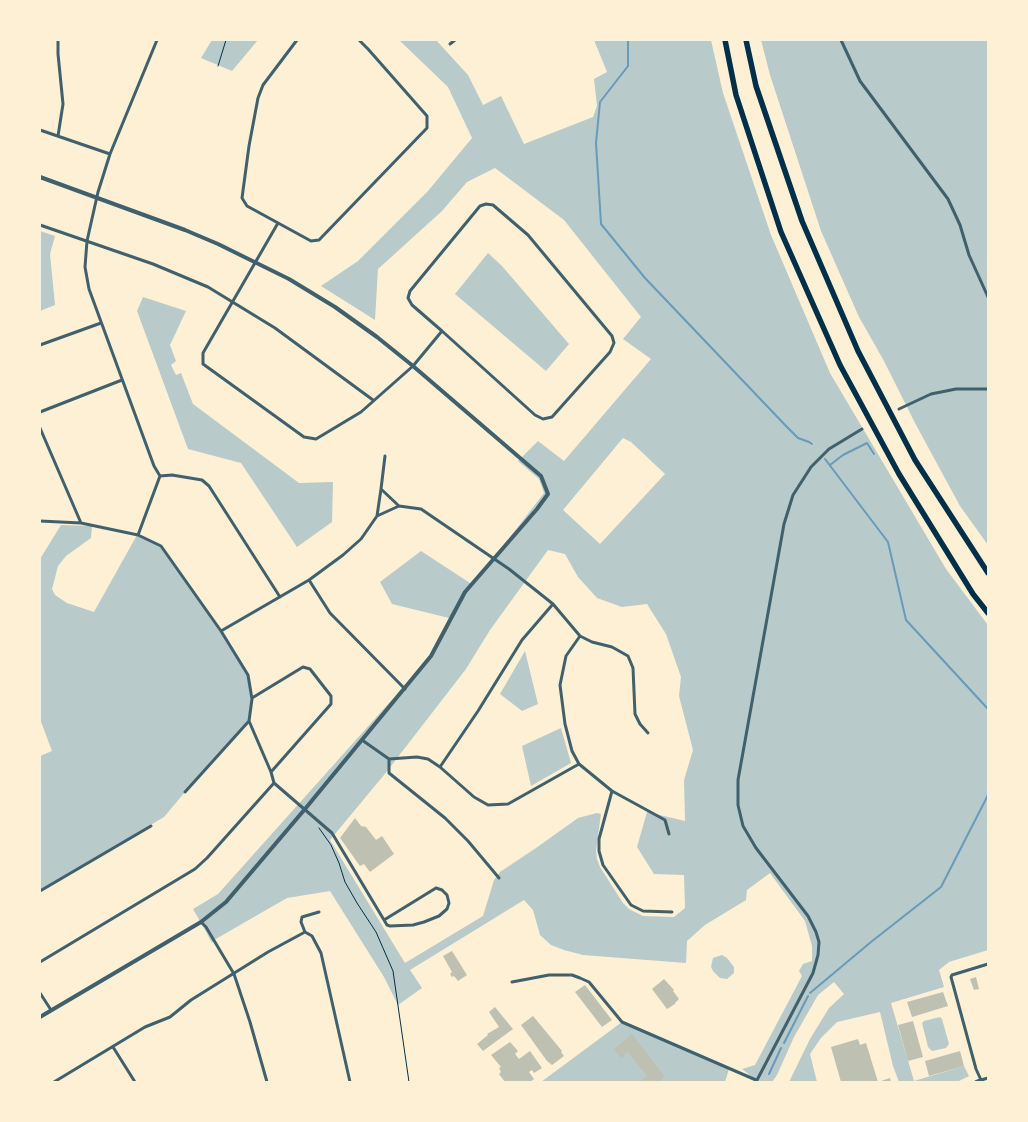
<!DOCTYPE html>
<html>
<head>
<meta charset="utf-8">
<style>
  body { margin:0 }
  #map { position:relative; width:1028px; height:1122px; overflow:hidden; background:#fdf0d5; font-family:Cabin,sans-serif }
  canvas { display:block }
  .frame { position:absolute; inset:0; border:41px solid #fdf0d5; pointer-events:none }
</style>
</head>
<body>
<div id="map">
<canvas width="1028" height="1122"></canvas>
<div class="frame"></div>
</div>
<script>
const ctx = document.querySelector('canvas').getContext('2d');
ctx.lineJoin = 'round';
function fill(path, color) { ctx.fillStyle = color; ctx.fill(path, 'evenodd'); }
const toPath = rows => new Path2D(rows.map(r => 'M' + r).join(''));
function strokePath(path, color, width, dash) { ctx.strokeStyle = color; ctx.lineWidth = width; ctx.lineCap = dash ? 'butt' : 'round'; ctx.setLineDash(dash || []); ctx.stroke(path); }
const green = toPath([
  [212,40,258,40,232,71,201,58],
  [399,40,436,40,468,75,483,105,501,96,524,144,593,117,597,106,594,79,607,72,594,40,711,40,723,93,771,235,830,373,946,569,988,625,988,950,949,962,939,970,944,987,891,1003,914,1081,964,1066,969,1076,957,1082,899,1082,893,1066,880,1012,837,1022,821,1038,810,1054,817,1082,789,1082,810,1039,829,1008,844,994,834,982,818,995,794,1037,777,1075,772,1082,756,1082,756,1080,742,1069,755,1065,802,976,799,971,803,964,812,961,812,946,805,921,770,873,747,890,746,900,705,925,687,941,686,963,583,955,564,950,551,945,540,935,533,910,524,900,410,970,422,988,398,1005,384,977,330,891,287,898,214,940,212,943,205,930,193,909,218,894,431,656,452,614,449,618,392,604,380,582,421,551,473,585,544,493,539,479,518,461,538,441,564,461,651,359,623,339,641,317,564,220,495,168,467,182,442,211,378,269,375,320,321,286,358,261,428,191,472,138,448,87],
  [623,438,631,442,665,474,600,544,563,510],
  [548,550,565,554,578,577,597,598,622,607,647,604,666,634,681,677,679,696,693,750,684,780,685,821,647,812,637,847,654,874,684,875,685,908,674,917,643,916,629,909,623,903,600,867,597,859,596,851,601,814,597,813,578,818,536,848,500,872,494,880,483,916,405,963,330,840,384,775,466,669,490,630],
  [761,40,988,40,988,545,960,506,915,423,884,361,859,317,821,231,770,75],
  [40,231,55,236,50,254,55,305,40,311],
  [488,253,502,266,569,344,546,371,455,294],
  [143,297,186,311,170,345,176,361,171,365,176,375,181,373,193,404,299,483,333,482,332,522,297,547,241,463,188,449,137,311],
  [61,525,92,526,91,538,66,556,58,566,52,589,55,595,67,603,94,612,137,535,161,546,221,631,248,675,252,699,249,721,185,792,164,817,41,891,40,888,40,756,52,751,40,719,40,559],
  [525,651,538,704,522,711,500,694],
  [561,728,571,763,531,786,522,746],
  [722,955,727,958,734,967,734,973,727,979,720,978,713,971,711,967,713,958],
  [940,1017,942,1019,949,1044,946,1048,932,1051,928,1047,922,1023,924,1021],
  [622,1022,729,1069,725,1082,541,1082]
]);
const stream = toPath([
  [628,40,628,66,600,102,596,143,601,224,645,278,786,426,798,438,809,442,812,444],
  [825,459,888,542,906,620,988,709],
  [830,465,843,455,867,443,874,454],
  [810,993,871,942,941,887,988,795],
  [784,1043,808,996],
  [769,1074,781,1048]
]);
const building = toPath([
  [355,818,361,826,366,827,376,840,382,836,394,854,370,872,364,864,360,866,340,838],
  [452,951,467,975,458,981,454,976,452,977,450,974,452,972,443,956],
  [976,977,979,989,974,990,970,979],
  [664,979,674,990,673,991,679,999,675,1003,675,1004,667,1009,652,989],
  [585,985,612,1020,602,1027,575,992],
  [943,992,948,1006,912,1017,907,1002],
  [495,1007,513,1029,483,1051,477,1044,488,1035,487,1034,499,1027,489,1012],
  [533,1016,562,1051,561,1052,564,1056,552,1065,547,1061,521,1025],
  [913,1021,923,1057,908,1061,898,1025],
  [632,1034,665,1077,660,1081,662,1082,639,1082,647,1076,628,1052,621,1058,614,1049],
  [858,1039,860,1045,866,1043,878,1082,890,1078,891,1082,841,1082,831,1047],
  [510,1042,518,1051,515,1054,519,1059,530,1051,542,1068,534,1073,532,1070,529,1072,534,1079,530,1082,505,1082,499,1074,501,1072,499,1068,501,1067,491,1055],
  [960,1051,964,1066,929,1076,925,1061]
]);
const path = toPath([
  [218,66,226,40],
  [319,828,331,845,339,863,345,882,357,903,376,932,393,971,409,1082],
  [40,1006,40,1008]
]);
const minor = toPath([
  [58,40,58,54,63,104,58,136],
  [297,40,263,85,258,98,249,146,242,198,247,206,311,241,319,240,427,128,427,116,368,49,359,40],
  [841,40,860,81,948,199,960,225,969,255,988,297],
  [450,44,455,40],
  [40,130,110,154],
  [278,223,203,353,203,364,304,437,316,439,361,412,413,366,442,331,535,415,543,419,552,417,610,352,614,343,612,336,528,235,493,205,486,204,480,206,410,291,408,298,412,305,442,331],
  [40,225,153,264,208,287,275,328,373,400],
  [40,345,101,323],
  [899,409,931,394,956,389,988,389],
  [40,412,122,380],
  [40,428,81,523],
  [160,476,172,475,202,480,209,486,280,597],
  [381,489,385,456],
  [377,516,381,489,399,506],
  [40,521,81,523,138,535,161,546,221,631,248,675,252,699,249,721,271,772,274,783,332,833,387,925,390,926,413,925,424,922,439,916,447,909,449,903,447,895,442,890,436,888,384,920],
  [138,535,160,476,154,466,89,289,85,267,87,241,98,192,110,154,157,40],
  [309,580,330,613,405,689],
  [221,631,309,580,343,555,361,539,377,516,399,506,421,509,509,569,553,604,580,636,592,642,612,647,628,656,633,668,635,714,640,724,648,733],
  [580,636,566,656,560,685,565,724,572,751,579,764,612,791,665,820,669,834],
  [252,698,303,667,310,669,331,696,331,704,271,772],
  [362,740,389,759,417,757,428,759,440,767,474,797,488,805,508,804,579,764],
  [389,759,389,773,445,818,468,841,499,878],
  [440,767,478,711,522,640,553,604],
  [612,791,599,839,599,851,603,865,631,905,643,911,672,912],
  [185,792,249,721],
  [40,891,151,826],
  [201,922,206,927,234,974,250,1022,267,1082],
  [305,932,301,922,302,917,319,912],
  [40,962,195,869,207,858,274,783],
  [988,964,952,975,951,977,976,1069,981,1080,988,1078],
  [512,982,549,975,572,975,580,978,589,982,622,1022,756,1080],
  [40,993,51,1010],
  [113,1047,135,1082],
  [54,1082,145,1027,170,1017,191,1000,268,952,305,932,312,936,321,953,350,1082],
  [756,1082,813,973,818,955,819,942,816,932,808,916,756,848,743,826,738,805,738,780,784,524,793,495,811,467,829,449,862,429]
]);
const tertiary = toPath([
  [40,177,185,230,218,244,289,279,335,307,377,337,413,366,541,476,548,494,537,509,465,592,431,656,305,809,226,902,201,922,40,1017],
  [976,1082,981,1080,982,1082]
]);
const motorway = toPath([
  [725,40,736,95,781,232,840,365,899,474,973,594,988,613],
  [746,40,756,86,802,221,858,351,915,460,988,573]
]);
fill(green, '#b9caca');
strokePath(stream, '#669bbc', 2);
fill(building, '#bec0b2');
strokePath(path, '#003049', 1);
strokePath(minor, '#3f606c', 3);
strokePath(tertiary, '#3f606c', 4);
strokePath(motorway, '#003049', 5.5);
</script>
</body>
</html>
